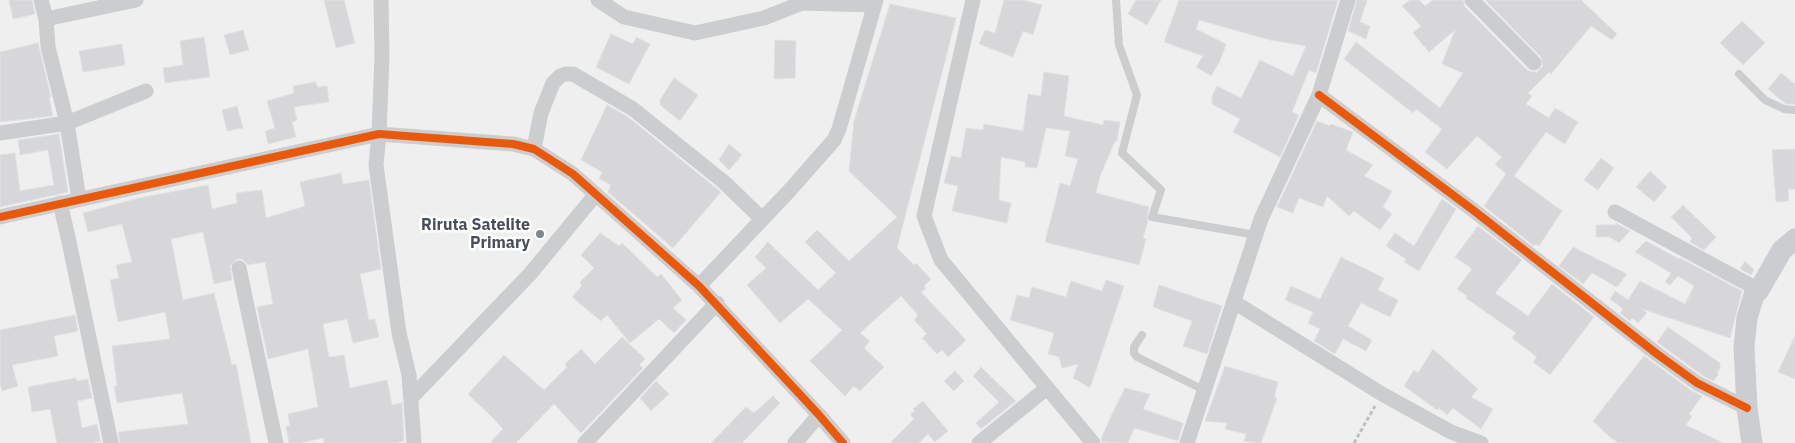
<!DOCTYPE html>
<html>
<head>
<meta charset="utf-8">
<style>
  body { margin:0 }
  canvas { display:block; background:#efefef }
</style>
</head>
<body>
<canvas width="1795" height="443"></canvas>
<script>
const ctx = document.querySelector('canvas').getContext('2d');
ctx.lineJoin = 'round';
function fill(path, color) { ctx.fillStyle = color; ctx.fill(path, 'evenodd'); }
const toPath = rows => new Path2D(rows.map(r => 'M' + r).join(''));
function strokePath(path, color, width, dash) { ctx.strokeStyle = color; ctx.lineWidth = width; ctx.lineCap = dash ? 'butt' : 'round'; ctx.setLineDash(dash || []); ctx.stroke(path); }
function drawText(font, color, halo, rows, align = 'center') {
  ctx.font = font + ' "IBM Plex Sans",sans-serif'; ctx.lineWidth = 5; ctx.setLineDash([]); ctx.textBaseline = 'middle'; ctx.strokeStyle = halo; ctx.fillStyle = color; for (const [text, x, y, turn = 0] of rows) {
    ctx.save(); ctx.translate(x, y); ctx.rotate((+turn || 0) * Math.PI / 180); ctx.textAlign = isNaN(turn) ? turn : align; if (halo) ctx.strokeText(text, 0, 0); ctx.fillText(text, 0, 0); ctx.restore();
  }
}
const building = toPath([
  [9,0,32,0,35,14,13,19,9,0],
  [324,0,344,0,355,43,336,48,324,0],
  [1004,0,1023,0,1042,5,1033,35,1023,31,1013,57,979,44,985,30,995,33,1004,0],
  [1136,0,1161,0,1147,25,1128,14,1136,0],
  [1179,0,1338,0,1316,73,1309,70,1292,112,1299,115,1280,157,1233,132,1240,119,1212,104,1212,96,1217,86,1241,98,1260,60,1293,76,1306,46,1270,40,1199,20,1196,29,1226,44,1220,61,1211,76,1196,67,1203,56,1164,42,1179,0],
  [1357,0,1367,0,1360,22,1370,26,1366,39,1348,31,1357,0],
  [1410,0,1419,0,1425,6,1433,0,1463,0,1465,7,1527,70,1532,72,1537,72,1543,66,1541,57,1485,0,1581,0,1617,34,1612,40,1591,26,1551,74,1549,72,1528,93,1532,96,1526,104,1549,118,1555,108,1578,122,1565,144,1546,132,1514,176,1562,211,1539,246,1536,244,1534,246,1484,206,1506,174,1495,164,1502,157,1477,136,1447,169,1425,152,1442,129,1416,109,1413,113,1344,59,1356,42,1440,108,1463,73,1442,64,1455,30,1429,52,1413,33,1421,26,1402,6,1410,0],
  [890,4,956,18,897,248,914,265,916,263,931,279,924,286,926,289,921,292,966,340,948,357,942,350,937,354,922,338,927,334,914,320,918,315,901,296,860,333,870,341,864,348,884,367,860,391,854,386,845,396,810,361,842,330,808,299,780,323,747,285,766,268,755,257,768,242,818,290,836,273,805,242,817,230,849,261,897,217,849,171,854,121,890,4],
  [1742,21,1765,43,1743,65,1720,43,1742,21],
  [243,30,249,50,230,55,224,35,243,30],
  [611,34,633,44,636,37,650,44,629,84,596,67,611,34],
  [204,37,210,77,165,83,163,68,183,65,180,41,204,37],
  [775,40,796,41,795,78,774,79,775,40],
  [38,43,51,97,49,97,53,116,0,122,0,52,38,43],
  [122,44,125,65,83,72,79,51,122,44],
  [1044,72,1069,76,1064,116,1103,125,1104,120,1120,122,1117,141,1115,141,1100,176,1096,193,1149,207,1147,216,1148,221,1143,238,1146,239,1139,265,1045,242,1060,183,1070,186,1078,159,1065,156,1070,131,1046,128,1037,168,1025,167,1025,162,1001,157,999,200,1011,203,1007,223,952,211,958,186,944,183,951,156,961,158,966,128,983,130,984,124,1023,131,1028,94,1041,96,1044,72],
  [1781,73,1795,84,1795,104,1786,104,1768,89,1781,73],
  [674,78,698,95,680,121,660,105,660,100,674,78],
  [315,82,318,87,327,86,329,102,294,107,297,120,292,122,296,137,268,144,265,131,275,128,267,101,294,93,293,86,315,82],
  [607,105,628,117,721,192,673,248,608,192,611,185,599,179,602,172,581,160,607,105],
  [237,106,243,128,227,131,222,110,237,106],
  [1317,121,1330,126,1331,124,1353,132,1346,150,1373,165,1364,176,1392,191,1383,207,1392,214,1380,230,1354,211,1349,216,1327,196,1323,207,1299,198,1293,213,1277,207,1317,121],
  [59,134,68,192,0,207,0,155,15,153,20,191,54,185,48,150,20,155,18,140,59,134],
  [729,144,742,155,729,170,719,160,729,144],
  [1795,149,1795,189,1788,189,1789,201,1776,202,1772,150,1795,149],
  [1601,158,1614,168,1598,190,1584,180,1601,158],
  [1650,171,1667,187,1654,202,1636,187,1650,171],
  [341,173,343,184,369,180,381,269,360,274,369,320,375,319,379,337,353,343,347,319,323,324,329,357,344,355,350,388,387,380,392,405,402,403,404,441,395,443,324,443,323,438,300,443,289,443,286,426,290,426,288,414,318,407,308,349,268,359,257,307,273,304,265,262,248,265,242,259,237,259,230,266,232,280,214,284,203,232,171,239,183,300,214,293,232,365,236,364,251,443,120,443,118,432,188,424,182,393,117,403,114,386,117,386,112,346,170,339,165,312,118,322,110,280,119,278,116,265,132,262,122,224,88,232,83,213,139,198,208,185,212,209,237,203,236,193,262,190,266,218,305,206,300,182,341,173],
  [1442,199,1456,209,1419,271,1404,262,1406,259,1386,246,1395,233,1414,246,1442,199],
  [1683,205,1716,237,1704,250,1690,242,1692,238,1671,217,1683,205],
  [1616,223,1630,231,1619,243,1610,237,1596,237,1596,225,1615,225,1616,223],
  [1478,226,1522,260,1495,293,1528,316,1552,284,1594,317,1550,375,1533,362,1537,357,1512,338,1516,333,1466,298,1467,296,1457,289,1472,269,1455,257,1478,226],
  [600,233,619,246,622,243,657,277,661,274,682,300,673,308,686,320,674,333,659,319,630,343,607,315,601,321,572,297,582,286,580,282,594,268,581,255,600,233],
  [1646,241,1679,259,1680,258,1742,291,1730,338,1642,309,1647,313,1638,323,1632,318,1630,321,1620,313,1623,309,1610,299,1615,291,1628,300,1640,281,1685,304,1694,286,1678,276,1670,285,1665,282,1671,273,1635,252,1646,241],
  [1573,247,1627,274,1617,287,1592,273,1583,284,1559,266,1573,247],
  [1341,257,1384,278,1378,290,1398,300,1390,317,1361,303,1348,326,1372,340,1366,351,1343,339,1335,354,1314,341,1320,329,1308,323,1313,312,1285,300,1291,286,1320,299,1341,257],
  [1745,261,1754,270,1751,275,1740,269,1745,261],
  [1106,280,1124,286,1090,388,1073,378,1078,364,1062,368,1059,357,1048,354,1054,333,1010,320,1017,295,1029,298,1032,287,1066,297,1071,281,1102,291,1106,280],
  [1159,285,1222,306,1207,354,1183,346,1192,321,1153,307,1159,285],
  [75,315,78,331,54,336,58,356,12,365,18,386,2,391,0,383,0,330,75,315],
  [1668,327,1720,363,1720,368,1717,373,1719,374,1713,381,1702,375,1657,342,1668,327],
  [1795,336,1795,379,1778,372,1795,336],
  [622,337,645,359,639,365,643,368,581,433,554,404,516,443,490,443,503,429,493,418,468,394,504,355,544,390,567,367,565,364,581,349,595,364,622,337],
  [1433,349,1478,389,1471,397,1493,409,1481,429,1453,408,1447,415,1439,408,1437,410,1404,386,1414,370,1418,373,1433,349],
  [1644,356,1692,391,1702,396,1689,414,1692,416,1686,425,1723,443,1619,443,1611,438,1593,421,1644,356],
  [1225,366,1278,382,1274,398,1277,398,1261,443,1244,441,1246,434,1225,429,1227,423,1205,421,1225,366],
  [981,367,1016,401,981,429,976,423,999,402,973,376,981,367],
  [955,371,964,381,954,391,944,381,955,371],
  [76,378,77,381,88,379,92,398,77,401,82,428,97,424,101,443,100,441,93,443,57,443,50,409,32,412,28,387,76,378],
  [656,381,669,394,651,411,640,398,656,381],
  [1125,388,1150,394,1143,409,1183,423,1178,441,1134,428,1128,443,1102,442,1101,439,1112,414,1125,388],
  [773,396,780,403,742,443,711,443,746,407,754,413,773,396],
  [923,401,948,431,935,442,928,434,919,443,890,443,914,419,910,414,915,411,913,409,923,401]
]);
const path = toPath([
  [1354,443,1375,406]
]);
const service = toPath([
  [1116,0,1119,45,1137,95,1122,153,1161,190,1152,217,1256,235],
  [1739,74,1765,100,1784,109,1795,110],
  [1142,335,1134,347,1134,353,1137,357,1204,390]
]);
const minor = toPath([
  [41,0,46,19,48,47,67,123,79,199],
  [381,0,382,55,379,134,376,165,399,333,409,375,414,443],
  [598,0,624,17,695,33,764,18,802,3,874,5],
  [973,0,924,216,941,260,1093,443],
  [1472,0,1534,63],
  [46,19,136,0],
  [1319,95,1473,210,1657,354,1697,383,1747,408],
  [0,133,67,123,146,91],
  [534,149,541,113,553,83,560,76,566,74,573,74,633,109,725,183,762,219],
  [60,203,68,237,111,443],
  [1615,212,1759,290],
  [0,217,379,134,513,144,534,149,573,174,699,286,819,415,843,443],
  [239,268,276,443],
  [699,286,790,190,834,140,839,129,876,0],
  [1234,302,1382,394,1451,432,1481,443],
  [411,398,530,274,596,194],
  [585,443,717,303],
  [795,443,819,415],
  [979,443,1047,388],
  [1187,443,1261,219,1319,95,1348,0]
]);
const secondary = toPath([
  [1752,443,1747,408,1744,347,1747,318,1754,295,1759,290,1782,250,1795,239]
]);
const cycleway = toPath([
  [1319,95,1473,210,1657,354,1697,383,1747,408],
  [0,217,379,134,513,144,534,149,573,174,699,286,819,415,843,443]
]);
const markers = [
  [540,234,5,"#82878e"]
];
const poiNames = [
  ["Riruta Satelite",530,225],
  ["Primary",530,243]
];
fill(building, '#d7d7d9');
strokePath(building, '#e0e1e2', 1);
strokePath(path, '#b9c3c1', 3, [4, 2.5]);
strokePath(service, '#cbcdcf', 8);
strokePath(minor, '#cbcdcf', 15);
strokePath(secondary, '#cbcdd0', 21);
strokePath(cycleway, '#e8590c', 8);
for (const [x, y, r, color] of markers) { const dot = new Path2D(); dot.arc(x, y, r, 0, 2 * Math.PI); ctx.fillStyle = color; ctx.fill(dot); strokePath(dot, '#fff', 2); }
drawText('bold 16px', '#484f59', '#fff', poiNames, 'right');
</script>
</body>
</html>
